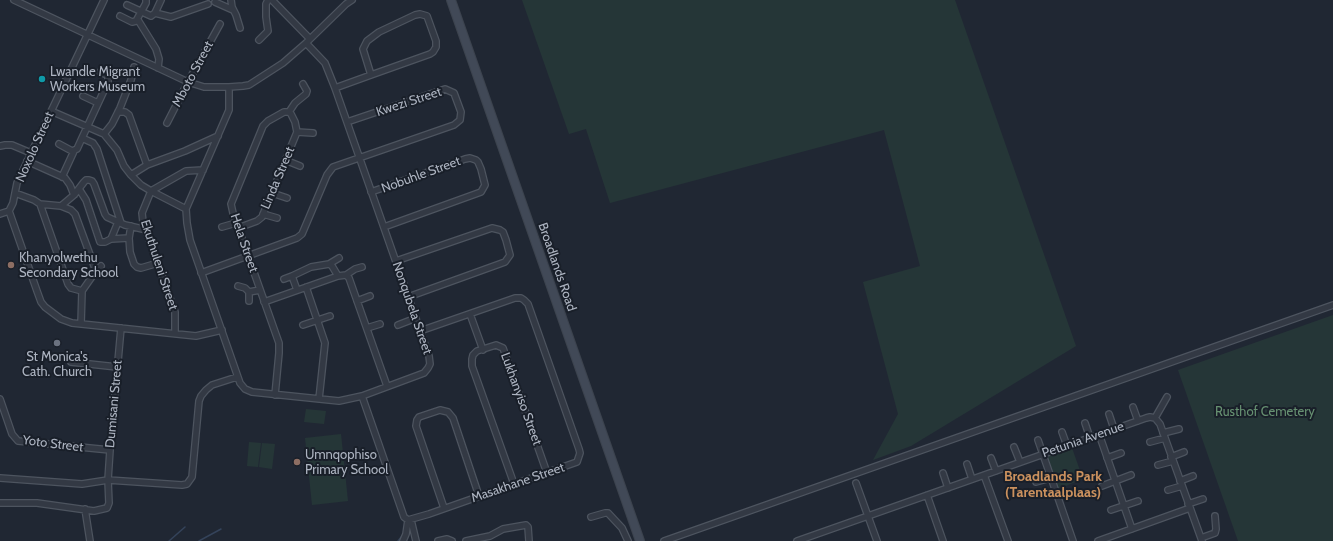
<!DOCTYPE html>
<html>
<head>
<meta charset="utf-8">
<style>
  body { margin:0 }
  canvas { display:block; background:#202733 }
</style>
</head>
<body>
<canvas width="1333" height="541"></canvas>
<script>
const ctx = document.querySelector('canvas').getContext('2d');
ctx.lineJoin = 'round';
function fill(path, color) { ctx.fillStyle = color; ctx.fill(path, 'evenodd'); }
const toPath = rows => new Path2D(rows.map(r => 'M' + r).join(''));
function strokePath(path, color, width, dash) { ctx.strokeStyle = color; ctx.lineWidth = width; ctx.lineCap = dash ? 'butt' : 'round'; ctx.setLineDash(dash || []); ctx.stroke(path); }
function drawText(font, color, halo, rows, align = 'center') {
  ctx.font = font + ' Cabin,sans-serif'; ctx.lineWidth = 4; ctx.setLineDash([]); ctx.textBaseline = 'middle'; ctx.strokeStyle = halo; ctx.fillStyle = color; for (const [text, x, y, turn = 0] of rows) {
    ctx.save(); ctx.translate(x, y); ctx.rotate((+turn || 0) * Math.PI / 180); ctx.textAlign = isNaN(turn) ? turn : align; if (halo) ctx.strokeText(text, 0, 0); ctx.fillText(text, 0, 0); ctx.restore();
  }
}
const green = toPath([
  [522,0,955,0,1076,346,911,446,873,460,898,414,863,282,920,266,884,130,610,203,586,129,569,134],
  [1333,315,1333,541,1238,541,1178,370],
  [306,409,326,411,324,424,304,422],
  [341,434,348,501,312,505,305,438],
  [249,442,261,443,258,467,247,466],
  [262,443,275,444,272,469,259,467],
  [1072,448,1083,479,1058,489,1047,460,1049,456]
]);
const stream = toPath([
  [169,541,185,527],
  [199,541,221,529],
  [398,541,402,536]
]);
const minor = toPath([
  [14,0,188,82,204,87,229,87,243,86,249,85,283,63,306,43,346,4,352,0],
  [104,0,17,183,13,203,9,211,37,291,41,302,45,307,61,319,72,323,196,336,222,330],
  [231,0,232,7,236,15,240,28],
  [272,0,310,39],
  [215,2,233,10],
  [127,5,151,16,155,13,161,0],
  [155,13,171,17,208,4],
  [120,16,132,22,136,21,146,3,146,0],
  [138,20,156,49,159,59,158,68],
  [259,40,268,31,266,17,266,4,268,0],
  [229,87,229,110,186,209,187,223,190,240,240,383,245,389,252,392,339,401,362,396,424,373,428,368,430,364,429,356,335,88,325,63,306,43],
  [335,88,371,75,430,54,433,52,436,47,436,41,427,16,420,14,415,15,379,32,367,41,363,49,371,75],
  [83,96,98,103],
  [51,111,104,134,117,150,124,166,131,175,141,185,151,191,186,171,203,170],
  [118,112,125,112,129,115,147,165],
  [289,112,295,103,306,94,307,91,303,84],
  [167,123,188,82,220,24],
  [297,132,313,133],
  [104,134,112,124,120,108,131,80,134,67],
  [82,138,108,82,108,77,107,75,100,72],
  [59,144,72,151,77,149,82,138,93,143,97,149,121,223],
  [0,146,5,145,12,145,31,153],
  [285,160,300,166],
  [27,161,65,178,70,185,74,195],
  [131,175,147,165,185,151,218,136],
  [62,177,74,151],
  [79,189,86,200,100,242,105,242,111,239,118,222],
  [371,192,465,159,470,158,476,160,478,162,481,169,485,185,481,192,384,227],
  [15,193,34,200,40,204,68,284,71,288,82,291,96,271,101,266],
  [272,193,287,198],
  [40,204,61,206,71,210,75,214,96,271],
  [61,206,74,195,84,182,86,180,89,180,92,181,94,184,105,214,107,217,125,225,147,230],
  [0,214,9,211],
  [263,214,277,218],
  [131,226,129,238,130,252,134,264,137,267,141,268,158,263],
  [222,227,236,223],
  [238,228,257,221,262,217,264,212,297,132,295,122,291,114,289,112,284,112,268,121,263,126,231,204,233,213,279,343,279,353,275,395],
  [111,239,129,238],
  [396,261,492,228,500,230,503,232,506,240,510,255,505,262,408,297],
  [329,264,339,258],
  [201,273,297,238,302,234,327,175,333,167,454,125,460,120,461,112,454,93,445,89,347,122],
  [346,275,355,269,362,267],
  [284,279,292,276],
  [238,286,245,288,249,292,260,290],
  [306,287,325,343,319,399],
  [297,290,292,276,311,267,329,264,332,266,338,276],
  [249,292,249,301],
  [357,301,370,296],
  [264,302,338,276,346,275,349,278,387,386],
  [470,314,483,350],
  [81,324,82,291],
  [303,325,330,316],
  [398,325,416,318],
  [367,328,380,324],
  [175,333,175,312,143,222,142,213,151,191,186,209],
  [71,362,117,367],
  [362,396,404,517,408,520,429,514,577,462,580,453,579,449,528,304,524,300,521,298,515,298,420,331],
  [0,399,12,434,18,441,110,450],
  [1133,407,1138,421],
  [1109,414,1114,429],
  [1155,418,1167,397],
  [1085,423,1090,438],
  [1062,432,1067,446],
  [1163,433,1179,429],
  [1099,434,1132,529],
  [1038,440,1073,541],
  [1150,442,1165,438],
  [1014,447,1020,462],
  [1171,457,1184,452],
  [991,458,996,471],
  [1107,458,1121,453],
  [967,464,972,479],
  [1158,465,1173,461],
  [943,473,948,488],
  [984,475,1008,541],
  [0,478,82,484,108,480,182,485,187,484,192,477,199,401,201,396,206,390,212,385,237,377],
  [1180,481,1193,476],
  [1036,482,1051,478],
  [856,483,877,541],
  [514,484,472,366,472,359,473,355,477,351,496,345,503,348,547,473],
  [1102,486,1131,475],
  [1168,490,1182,486],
  [927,495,943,541],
  [0,503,37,503,94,511,107,508,109,503,108,480,110,450,121,328],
  [1188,504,1203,499],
  [444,508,416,426,417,420,419,417,440,410,448,412,453,418,479,496],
  [85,509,90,541],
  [1111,510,1138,501],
  [591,517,605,513,608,513,622,528,628,541],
  [411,520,416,541],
  [1201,538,1215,533,1216,529,1215,516],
  [403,541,406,534,408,520],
  [438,541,447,539,452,541],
  [466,541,490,536,503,529,526,525,528,527,529,541],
  [664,541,1333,305],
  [797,541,1146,418,1150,417,1155,418,1160,424,1202,541],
  [1098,541,1190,508]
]);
const secondary = toPath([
  [451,0,640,541]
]);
const markers = [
  [42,79,4,"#0f9aa8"],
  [11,265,4,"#8d6e63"],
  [57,343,4,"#6b7280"],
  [297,462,4,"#8d6e63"]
];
const poiNames = [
  ["Lwandle Migrant",50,72],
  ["Workers Museum",50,87],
  ["Khanyolwethu",19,258],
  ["Secondary School",19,273],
  ["St Monica's",57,357,"center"],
  ["Cath. Church",57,372,"center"],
  ["Umnqophiso",305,455],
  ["Primary School",305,470]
];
const streetNames = [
  ["Mboto Street",193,74,-62],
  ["Kwezi Street",409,102,-18],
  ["Noxolo Street",35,147,-66],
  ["Nobuhle Street",421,175,-20],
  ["Linda Street",278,178,-67],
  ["Hela Street",244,243,71],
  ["Ekuthuleni Street",159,265,72],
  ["Broadlands Road",557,267,71],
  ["Nonqubela Street",412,308,71],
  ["Lukhanyiso Street",521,399,70],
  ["Dumisani Street",114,404,-85],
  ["Petunia Avenue",1083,440,-19],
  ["Yoto Street",53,444,7],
  ["Masakhane Street",518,483,-19]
];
const parkNames = [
  ["Rusthof Cemetery",1265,412]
];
const neighbourhoodNames = [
  ["Broadlands Park",1053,477],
  ["(Tarentaalplaas)",1053,493]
];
fill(green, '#253637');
strokePath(stream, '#34435a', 1.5);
strokePath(minor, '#4d545f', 8);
strokePath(secondary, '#3c434e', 10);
strokePath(minor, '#333944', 5.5);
strokePath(secondary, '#414957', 8);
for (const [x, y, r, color] of markers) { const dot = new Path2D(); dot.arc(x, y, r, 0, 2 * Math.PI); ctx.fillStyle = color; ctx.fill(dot); strokePath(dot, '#191f29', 1.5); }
drawText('13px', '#adb4c1', '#191f29', poiNames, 'left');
drawText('13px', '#adb4c1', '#191f29', streetNames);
drawText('13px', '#669071', '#191f29', parkNames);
drawText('bold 14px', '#cb915e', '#191f29', neighbourhoodNames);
</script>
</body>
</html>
